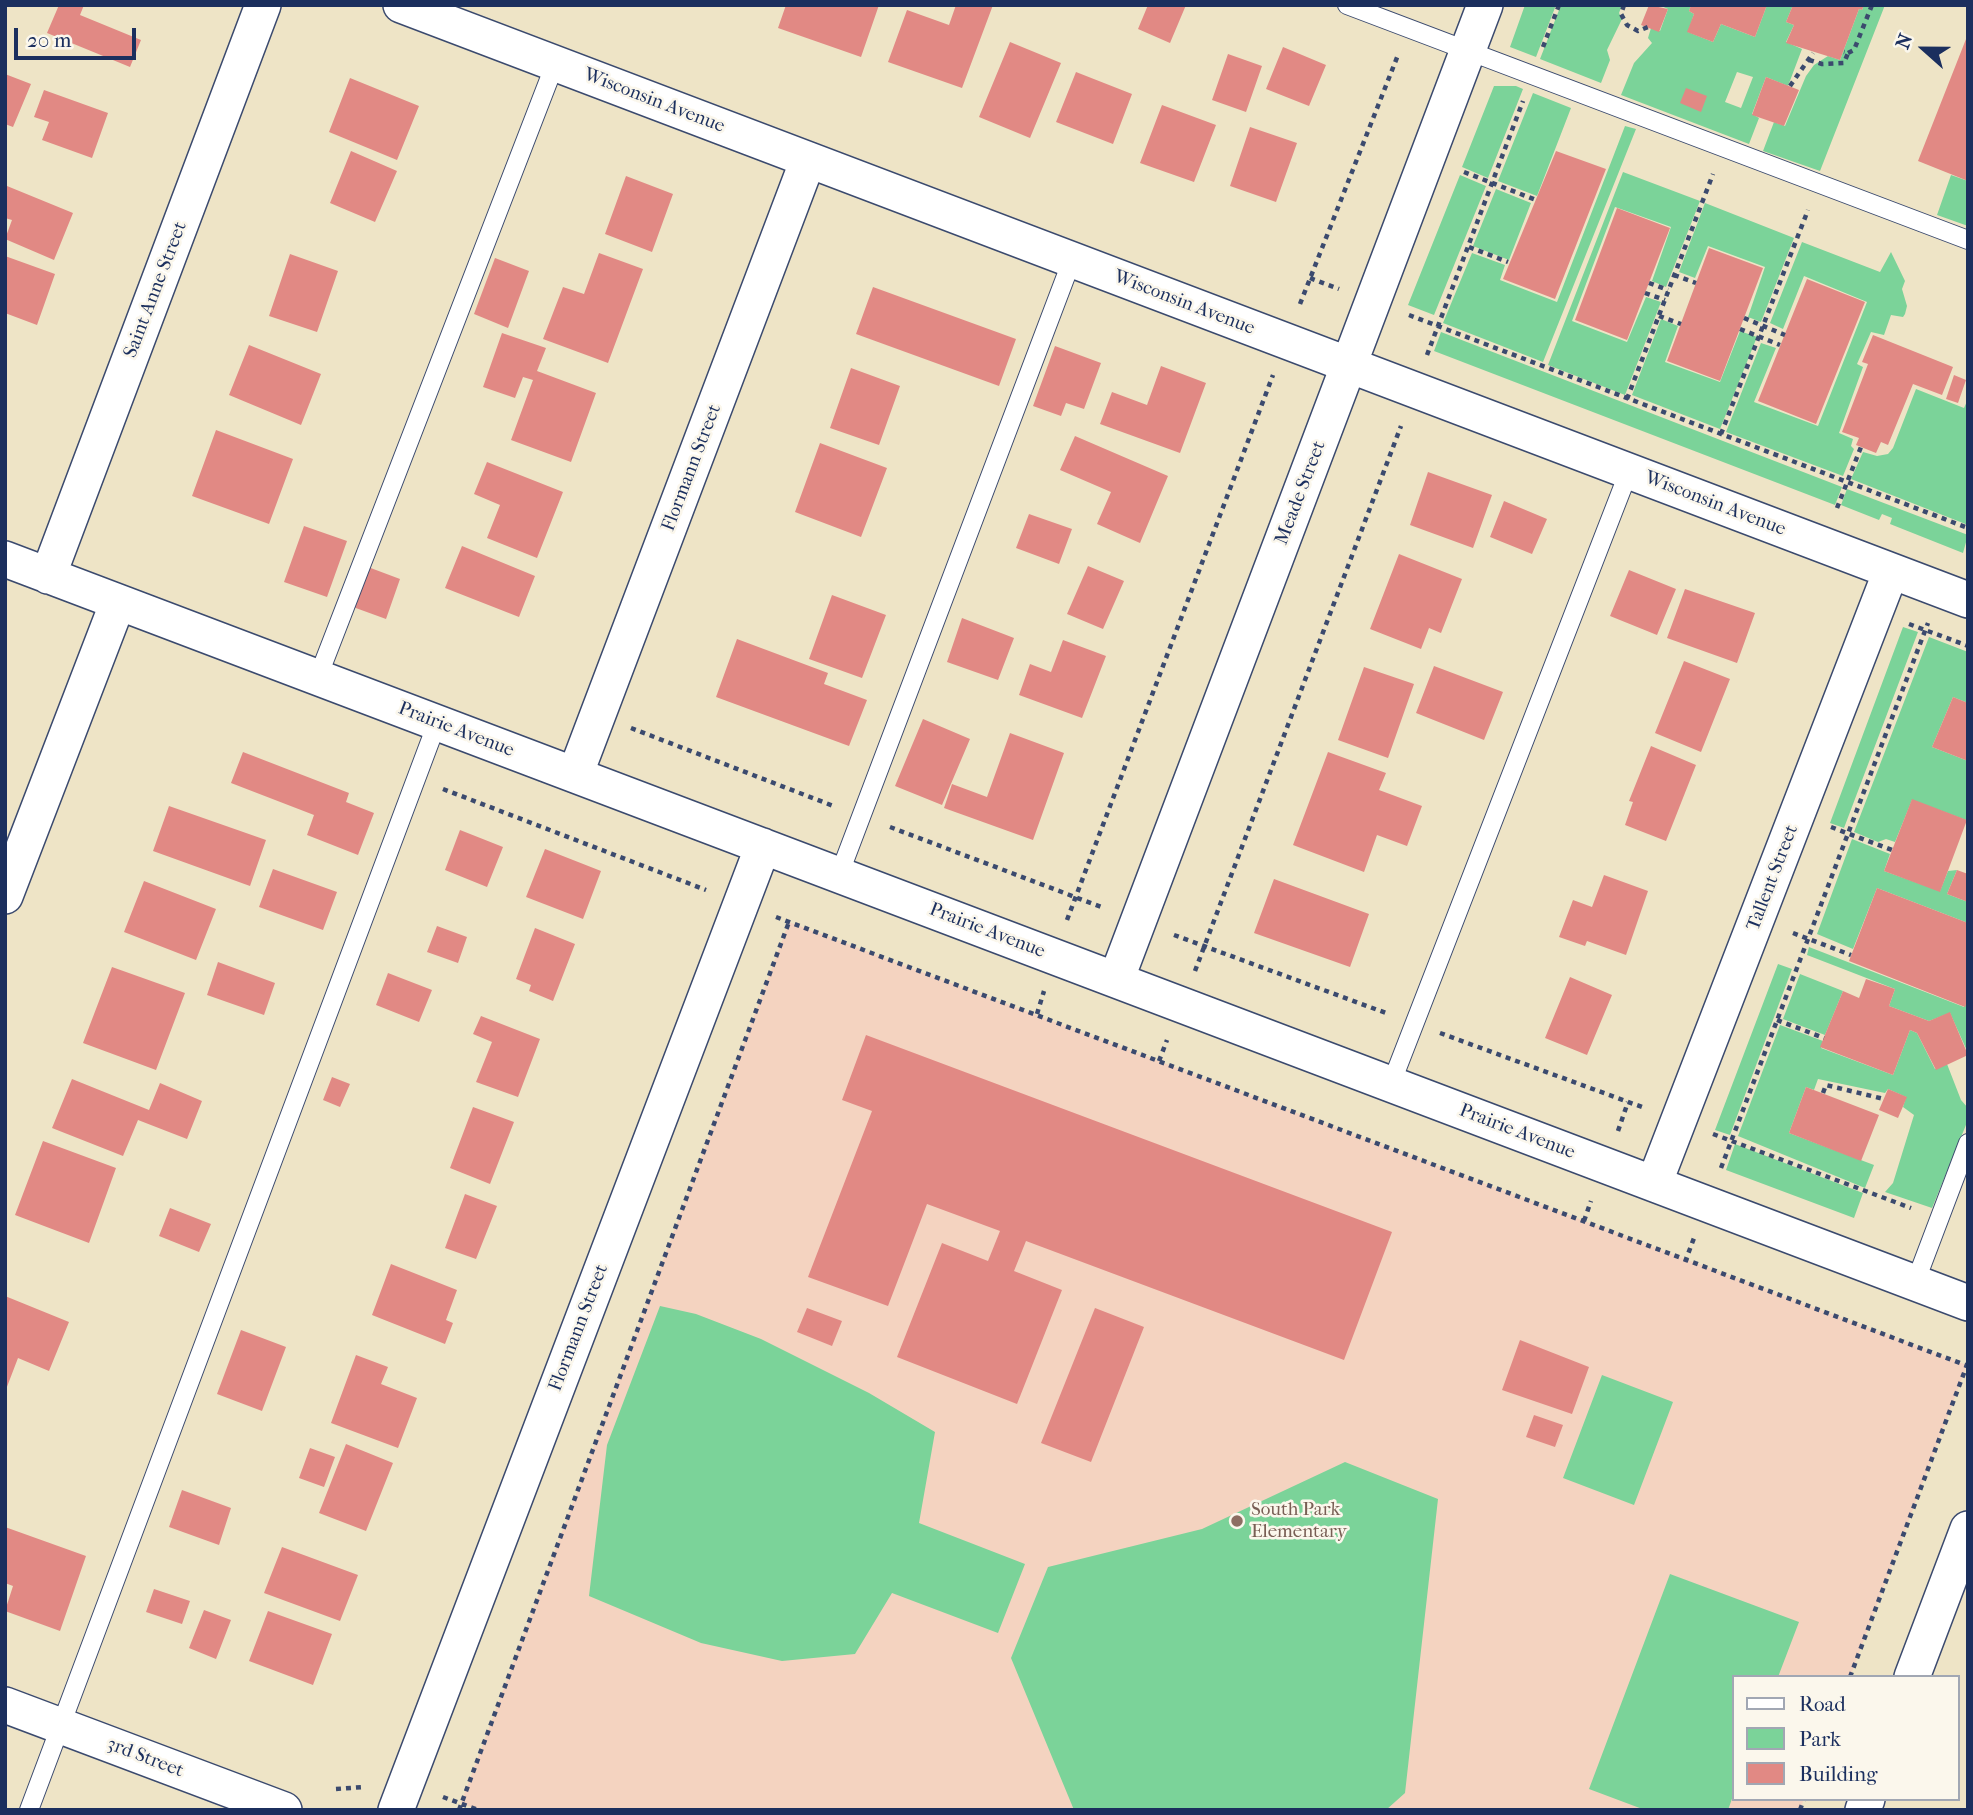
<!DOCTYPE html>
<html>
<head>
<meta charset="utf-8">
<style>
  body { margin:0 }
  #map { position:relative; width:1973px; height:1815px; overflow:hidden; background:#eee4c6; font-family:"IM FELL French Canon",serif }
  canvas { display:block }
  .frame { position:absolute; inset:0; border:7px solid #1b2f5e; pointer-events:none }
  .legend { position:absolute; left:1732px; top:1675px; width:228px; height:126px; box-sizing:border-box; background:#fbf7ec; border:2px solid #a1a7b3; margin:0; padding:9px 12px; list-style:none; font-size:21px; color:#1b2f5e }
  .legend li { display:flex; align-items:center; gap:14px; height:35px }
  .legend b { width:35px; border:2px solid #a1a7b3 }
  .north { position:absolute; left:1889px; top:14px; width:70px; height:70px; -webkit-text-stroke:5px #fbf7ec; paint-order:stroke; rotate:291deg; font-size:19px; font-weight:700; line-height:28px; text-align:center; color:#1b2f5e }
  .north::after { content:''; display:block; margin:auto; width:24px; height:32px; background:#1b2f5e; clip-path:polygon(50% 0,100% 100%,50% 72%,0 100%) }
  .scale { position:absolute; left:14px; top:28px; width:122px; height:32px; box-sizing:border-box; border:4px solid #1b2f5e; border-top:0; padding-left:9px; font-size:21px; line-height:24px; white-space:nowrap; color:#1b2f5e; -webkit-text-stroke:5px #fbf7ec; paint-order:stroke }
</style>
</head>
<body>
<div id="map">
<canvas width="1973" height="1815"></canvas>
<div class="frame"></div>
<ul class="legend">
<li><b style="height:9px;background:#fff"></b>Road</li>
<li><b style="height:19px;background:#7bd399"></b>Park</li>
<li><b style="height:19px;background:#e18984"></b>Building</li>
</ul>
<div class="north">N</div>
<div class="scale">20 m</div>
</div>
<script>
const ctx = document.querySelector('canvas').getContext('2d');
ctx.lineJoin = 'round';
function fill(path, color) { ctx.fillStyle = color; ctx.fill(path, 'evenodd'); }
const toPath = rows => new Path2D(rows.map(r => 'M' + r).join(''));
function strokePath(path, color, width, dash) { ctx.strokeStyle = color; ctx.lineWidth = width; ctx.lineCap = dash ? 'butt' : 'round'; ctx.setLineDash(dash || []); ctx.stroke(path); }
function drawText(font, color, halo, rows, align = 'center') {
  ctx.font = font + ' "IM FELL French Canon",serif'; ctx.lineWidth = 5; ctx.setLineDash([]); ctx.textBaseline = 'middle'; ctx.strokeStyle = halo; ctx.fillStyle = color; for (const [text, x, y, turn = 0] of rows) {
    ctx.save(); ctx.translate(x, y); ctx.rotate((+turn || 0) * Math.PI / 180); ctx.textAlign = isNaN(turn) ? turn : align; if (halo) ctx.strokeText(text, 0, 0); ctx.fillText(text, 0, 0); ctx.restore();
  }
}
const built = toPath([
  [789,922,1967,1365,1850,1677,1733,1677,1733,1799,1804,1799,1800,1810,478,1810,461,1803]
]);
const green = toPath([
  [1525,5,1556,5,1536,57,1510,47],
  [1561,5,1622,5,1619,13,1622,19,1607,50,1610,60,1601,83,1540,59],
  [1659,5,1691,5,1689,11,1694,14,1688,32,1713,42,1721,24,1755,37,1767,5,1793,5,1786,22,1794,25,1786,42,1802,49,1788,86,1766,77,1752,114,1759,118,1749,144,1621,95,1634,63,1652,43,1648,38,1651,28,1660,31,1668,9],
  [1737,72,1753,77,1741,108,1725,102],
  [1864,5,1885,5,1820,171,1763,151,1774,122,1785,126,1806,76,1814,65,1828,56,1840,60,1859,9,1862,10],
  [1494,86,1516,86,1523,89,1488,178,1462,167],
  [1533,93,1571,108,1537,196,1498,181],
  [1625,126,1636,129,1543,362,1443,323,1472,253,1505,265,1500,280,1557,302],
  [1623,172,1700,201,1666,287,1652,281,1671,227,1615,207,1572,321,1627,342,1646,297,1661,302,1625,395,1548,365],
  [1460,175,1486,186,1434,315,1408,305],
  [1951,175,1968,181,1968,226,1937,215],
  [1496,189,1531,203,1509,260,1473,246],
  [1705,203,1794,238,1761,322,1748,317,1765,267,1708,246,1695,278,1679,272],
  [1802,242,1880,272,1891,252,1905,281,1902,289,1907,306,1905,314,1903,317,1891,315,1884,335,1871,332,1857,364,1863,367,1839,433,1853,439,1851,446,1854,449,1843,476,1726,432,1761,343,1776,348,1754,402,1818,426,1867,302,1804,276,1783,329,1770,323],
  [1661,319,1678,326,1665,362,1720,382,1740,331,1757,337,1720,429,1632,395],
  [1441,332,1842,487,1835,505,1434,351],
  [1916,389,1964,408,1968,399,1968,525,1851,479,1863,452,1877,456,1888,454,1893,448],
  [1847,489,1968,535,1963,553,1890,524,1892,518,1882,514,1879,520,1841,505],
  [1903,627,1918,632,1844,828,1830,823],
  [1929,637,1968,652,1968,703,1953,697,1932,747,1968,761,1968,827,1966,820,1912,800,1895,842,1886,839,1878,842,1854,832],
  [1852,839,1890,854,1884,871,1940,891,1948,871,1957,870,1947,894,1968,902,1968,923,1877,888,1853,949,1817,934],
  [1809,947,1964,1007,1968,999,1968,1053,1950,1013,1929,1021,1889,1006,1895,989,1807,955],
  [1778,964,1792,969,1730,1135,1715,1130],
  [1800,974,1843,991,1825,1035,1783,1019],
  [1780,1025,1823,1041,1821,1048,1893,1075,1910,1030,1917,1033,1935,1069,1947,1064,1961,1100,1968,1108,1968,1120,1932,1208,1885,1192,1893,1183,1914,1115,1903,1107,1906,1097,1888,1089,1885,1093,1818,1079,1814,1090,1806,1087,1789,1133,1874,1165,1865,1188,1738,1136],
  [1735,1144,1863,1193,1854,1218,1726,1170],
  [660,1306,696,1314,761,1339,869,1393,935,1432,919,1523,1025,1564,998,1633,892,1593,855,1654,782,1661,701,1643,589,1596,607,1445],
  [1602,1375,1673,1402,1634,1505,1563,1478],
  [1345,1462,1438,1499,1405,1793,1386,1810,1074,1810,1011,1658,1048,1567,1202,1529],
  [1670,1574,1799,1622,1778,1677,1733,1677,1733,1796,1728,1810,1645,1810,1589,1789]
]);
const building = toPath([
  [59,5,84,5,80,15,141,40,130,67,47,33],
  [786,5,879,5,861,57,778,28],
  [956,5,993,5,962,88,888,62,907,10,949,25],
  [1148,5,1186,5,1170,43,1138,29],
  [1649,5,1668,9,1659,32,1641,25],
  [1691,5,1767,5,1755,37,1721,24,1713,42,1687,32,1694,14,1689,11],
  [1793,5,1864,5,1862,10,1859,9,1840,60,1786,43,1794,25,1786,22],
  [1968,34,1968,181,1918,161],
  [1010,42,1061,63,1030,138,979,117],
  [1283,47,1326,65,1309,106,1266,89],
  [1228,54,1262,66,1246,112,1212,100],
  [1076,72,1132,94,1113,144,1056,122],
  [5,74,31,84,13,127,5,124],
  [1766,77,1799,90,1784,126,1752,115],
  [350,78,419,106,397,160,329,132],
  [1686,88,1707,96,1701,112,1680,103],
  [44,90,108,113,92,158,42,140,49,122,34,117],
  [1162,105,1216,125,1194,182,1140,163],
  [1250,127,1297,143,1276,202,1230,186],
  [351,151,397,171,375,222,330,203],
  [1556,151,1606,169,1555,299,1503,279],
  [626,176,673,194,652,252,605,234],
  [7,186,73,213,54,260,5,239,12,220,5,218],
  [1617,208,1670,228,1627,340,1575,320],
  [1709,248,1763,268,1720,381,1667,361],
  [599,253,643,269,608,363,543,339,563,287,584,294],
  [290,254,338,271,317,332,269,316],
  [5,256,55,274,37,325,5,313],
  [495,258,529,271,508,328,474,314],
  [1807,279,1865,302,1816,424,1758,401],
  [873,287,1016,339,999,386,856,334],
  [502,333,546,348,537,371,596,393,571,462,511,440,533,380,523,377,515,398,483,387],
  [1873,335,1953,367,1942,395,1913,384,1888,445,1881,442,1876,453,1856,445,1859,438,1842,432,1868,364,1862,362],
  [249,345,321,374,301,425,229,395],
  [1055,346,1101,363,1084,409,1066,403,1061,416,1033,406],
  [1161,366,1206,383,1180,453,1100,424,1112,392,1147,405],
  [851,368,900,386,879,445,830,428],
  [1954,375,1966,380,1958,403,1946,399],
  [216,430,293,459,269,524,192,496],
  [1075,436,1168,476,1140,543,1097,524,1111,492,1060,470],
  [820,443,887,468,861,537,795,512],
  [487,462,563,492,537,558,487,538,500,505,474,494],
  [1428,472,1492,495,1473,548,1410,525],
  [1504,501,1547,519,1532,554,1490,537],
  [1029,514,1072,529,1059,564,1016,548],
  [304,526,347,541,327,597,284,582],
  [462,546,535,576,519,617,445,588],
  [1399,554,1462,579,1441,633,1429,628,1421,649,1370,629],
  [1088,566,1124,581,1103,629,1067,614],
  [368,567,400,579,386,619,353,607],
  [1629,570,1676,589,1657,635,1610,616],
  [1685,589,1755,613,1737,663,1667,638],
  [832,595,886,615,862,678,809,659],
  [962,618,1014,638,998,680,947,662],
  [737,639,828,673,824,684,867,700,849,746,716,697],
  [1063,640,1106,656,1082,718,1019,695,1030,664,1051,672],
  [1684,661,1730,679,1701,752,1655,733],
  [1434,666,1503,692,1484,740,1416,713],
  [1364,667,1414,684,1388,758,1338,740],
  [1953,697,1968,703,1968,761,1932,747],
  [923,719,970,739,942,805,895,786],
  [1010,733,1064,753,1033,840,944,808,952,784,987,797],
  [1651,746,1696,765,1666,841,1625,825,1633,802,1629,801],
  [243,752,349,793,346,802,374,813,358,855,307,835,314,815,231,783],
  [1328,752,1386,773,1379,790,1422,806,1407,846,1377,835,1364,872,1293,845],
  [1912,799,1967,820,1940,892,1884,871],
  [169,806,266,840,250,886,153,851],
  [460,830,503,847,487,887,445,870],
  [545,849,601,871,583,919,526,897],
  [273,869,337,892,323,930,259,907],
  [1957,870,1968,874,1968,902,1947,894],
  [1604,875,1648,891,1626,955,1587,941,1585,946,1559,937,1573,900,1592,907],
  [1274,879,1369,914,1350,967,1254,933],
  [144,881,216,909,196,960,124,932],
  [1877,888,1968,923,1968,999,1965,1007,1849,961],
  [437,926,467,937,458,963,427,952],
  [535,928,575,944,553,1001,529,991,531,985,516,979],
  [218,962,275,983,264,1015,207,995],
  [112,967,185,993,156,1070,83,1043],
  [388,973,432,990,419,1022,376,1005],
  [1570,977,1612,995,1587,1055,1545,1038],
  [1866,979,1895,989,1889,1006,1929,1021,1950,1012,1968,1055,1936,1070,1917,1033,1910,1030,1893,1075,1820,1047,1843,991,1859,998],
  [481,1016,540,1039,518,1097,476,1082,492,1042,473,1034],
  [866,1035,1392,1232,1344,1360,1026,1241,1014,1271,1062,1290,1017,1404,897,1357,942,1243,988,1261,1000,1231,927,1204,888,1306,808,1277,872,1111,842,1100],
  [332,1077,350,1084,340,1107,323,1100],
  [72,1079,149,1110,160,1083,202,1101,187,1139,138,1120,123,1156,52,1128],
  [1806,1087,1879,1115,1861,1161,1789,1133],
  [1888,1089,1907,1097,1898,1118,1879,1110],
  [473,1107,514,1122,490,1184,450,1168],
  [43,1141,116,1168,89,1243,15,1215],
  [465,1194,497,1206,476,1259,445,1248],
  [170,1208,211,1224,199,1252,159,1236],
  [391,1264,457,1290,446,1320,453,1323,445,1344,372,1315],
  [5,1296,69,1322,49,1371,18,1358,5,1392],
  [807,1308,842,1321,832,1346,797,1332],
  [1095,1308,1144,1327,1091,1462,1041,1443],
  [241,1330,286,1347,262,1411,217,1394],
  [1520,1340,1589,1367,1572,1414,1502,1390],
  [356,1355,388,1367,381,1384,417,1398,398,1448,331,1423],
  [1534,1415,1563,1425,1555,1447,1526,1437],
  [346,1444,393,1463,366,1531,319,1513],
  [310,1448,335,1457,324,1487,299,1478],
  [182,1490,231,1508,219,1545,169,1527],
  [5,1527,86,1556,60,1631,5,1611,13,1586,5,1583],
  [282,1547,358,1575,340,1621,264,1593],
  [154,1589,190,1601,182,1624,146,1612],
  [204,1610,231,1620,216,1659,189,1648],
  [268,1611,332,1634,313,1685,249,1661]
]);
const path = toPath([
  [1624,5,1621,14,1627,25,1638,31,1648,27],
  [1543,47,1559,5],
  [1848,53,1854,50,1872,5],
  [1809,60,1822,64,1844,63,1848,53,1844,52],
  [1790,86,1813,53],
  [1464,172,1536,200],
  [1469,247,1508,262],
  [1674,275,1696,283],
  [1310,278,1339,289],
  [1649,283,1668,290],
  [1645,293,1665,300],
  [1300,304,1398,55],
  [1409,315,1968,528],
  [1659,316,1681,324],
  [1744,318,1785,335],
  [1740,329,1780,345],
  [1427,355,1523,101],
  [1627,399,1713,174],
  [1721,434,1808,210],
  [1837,508,1861,447],
  [1909,624,1968,646],
  [631,728,836,807],
  [443,789,706,890],
  [890,827,1104,908],
  [1831,827,1892,850],
  [776,917,1968,1366],
  [1067,920,1273,375],
  [1793,933,1851,955],
  [1174,935,1386,1013],
  [1195,971,1401,426],
  [1037,1014,1044,991],
  [1777,1020,1824,1038],
  [1440,1033,1642,1107],
  [1159,1061,1167,1040],
  [1823,1093,1826,1085,1884,1099],
  [1618,1131,1628,1102],
  [1713,1134,1911,1208],
  [1721,1168,1928,623],
  [1584,1221,1591,1201],
  [1685,1262,1694,1238],
  [1850,1677,1967,1365],
  [336,1789,363,1787],
  [443,1797,478,1810],
  [459,1810,789,922],
  [1800,1810,1804,1799]
]);
const service = toPath([
  [1347,5,1968,240],
  [318,677,555,64],
  [839,875,1072,260],
  [1391,1084,1629,471],
  [1915,1283,1968,1143],
  [29,1810,437,723]
]);
const minor = toPath([
  [401,5,1968,600],
  [5,559,1968,1303],
  [48,576,263,5],
  [575,775,808,160],
  [5,896,118,602],
  [1116,980,1485,5],
  [1654,1184,1891,571],
  [1912,1677,1968,1529],
  [5,1705,284,1810],
  [396,1810,763,846],
  [1863,1810,1867,1799]
]);
const markers = [
  [1237,1521,7,"#8d6e63"]
];
const streetNames = [
  ["Wisconsin Avenue",654,101,21],
  ["Saint Anne Street",156,290,-69],
  ["Wisconsin Avenue",1184,303,21],
  ["Flormann Street",692,468,-69],
  ["Meade Street",1301,493,-69],
  ["Wisconsin Avenue",1715,504,21],
  ["Prairie Avenue",456,730,21],
  ["Tallent Street",1773,878,-69],
  ["Prairie Avenue",987,931,21],
  ["Prairie Avenue",1517,1132,21],
  ["Flormann Street",579,1328,-69],
  ["3rd Street",145,1758,21]
];
const educationNames = [
  ["South Park",1251,1510],
  ["Elementary",1251,1532]
];
fill(built, '#f4d3c0');
fill(green, '#7bd399');
fill(building, '#e18984');
strokePath(service, '#3b4a6e', 20);
strokePath(minor, '#3b4a6e', 38);
strokePath(path, '#3b4a6e', 4.5, [5, 5]);
strokePath(service, '#fff', 18);
strokePath(minor, '#fff', 35);
for (const [x, y, r, color] of markers) { const dot = new Path2D(); dot.arc(x, y, r, 0, 2 * Math.PI); ctx.fillStyle = color; ctx.fill(dot); strokePath(dot, '#fbf7ec', 2.5); }
drawText('19px', '#1b2f5e', '#fbf7ec', streetNames);
drawText('19px', '#785e54', '#fbf7ec', educationNames, 'left');
</script>
</body>
</html>
